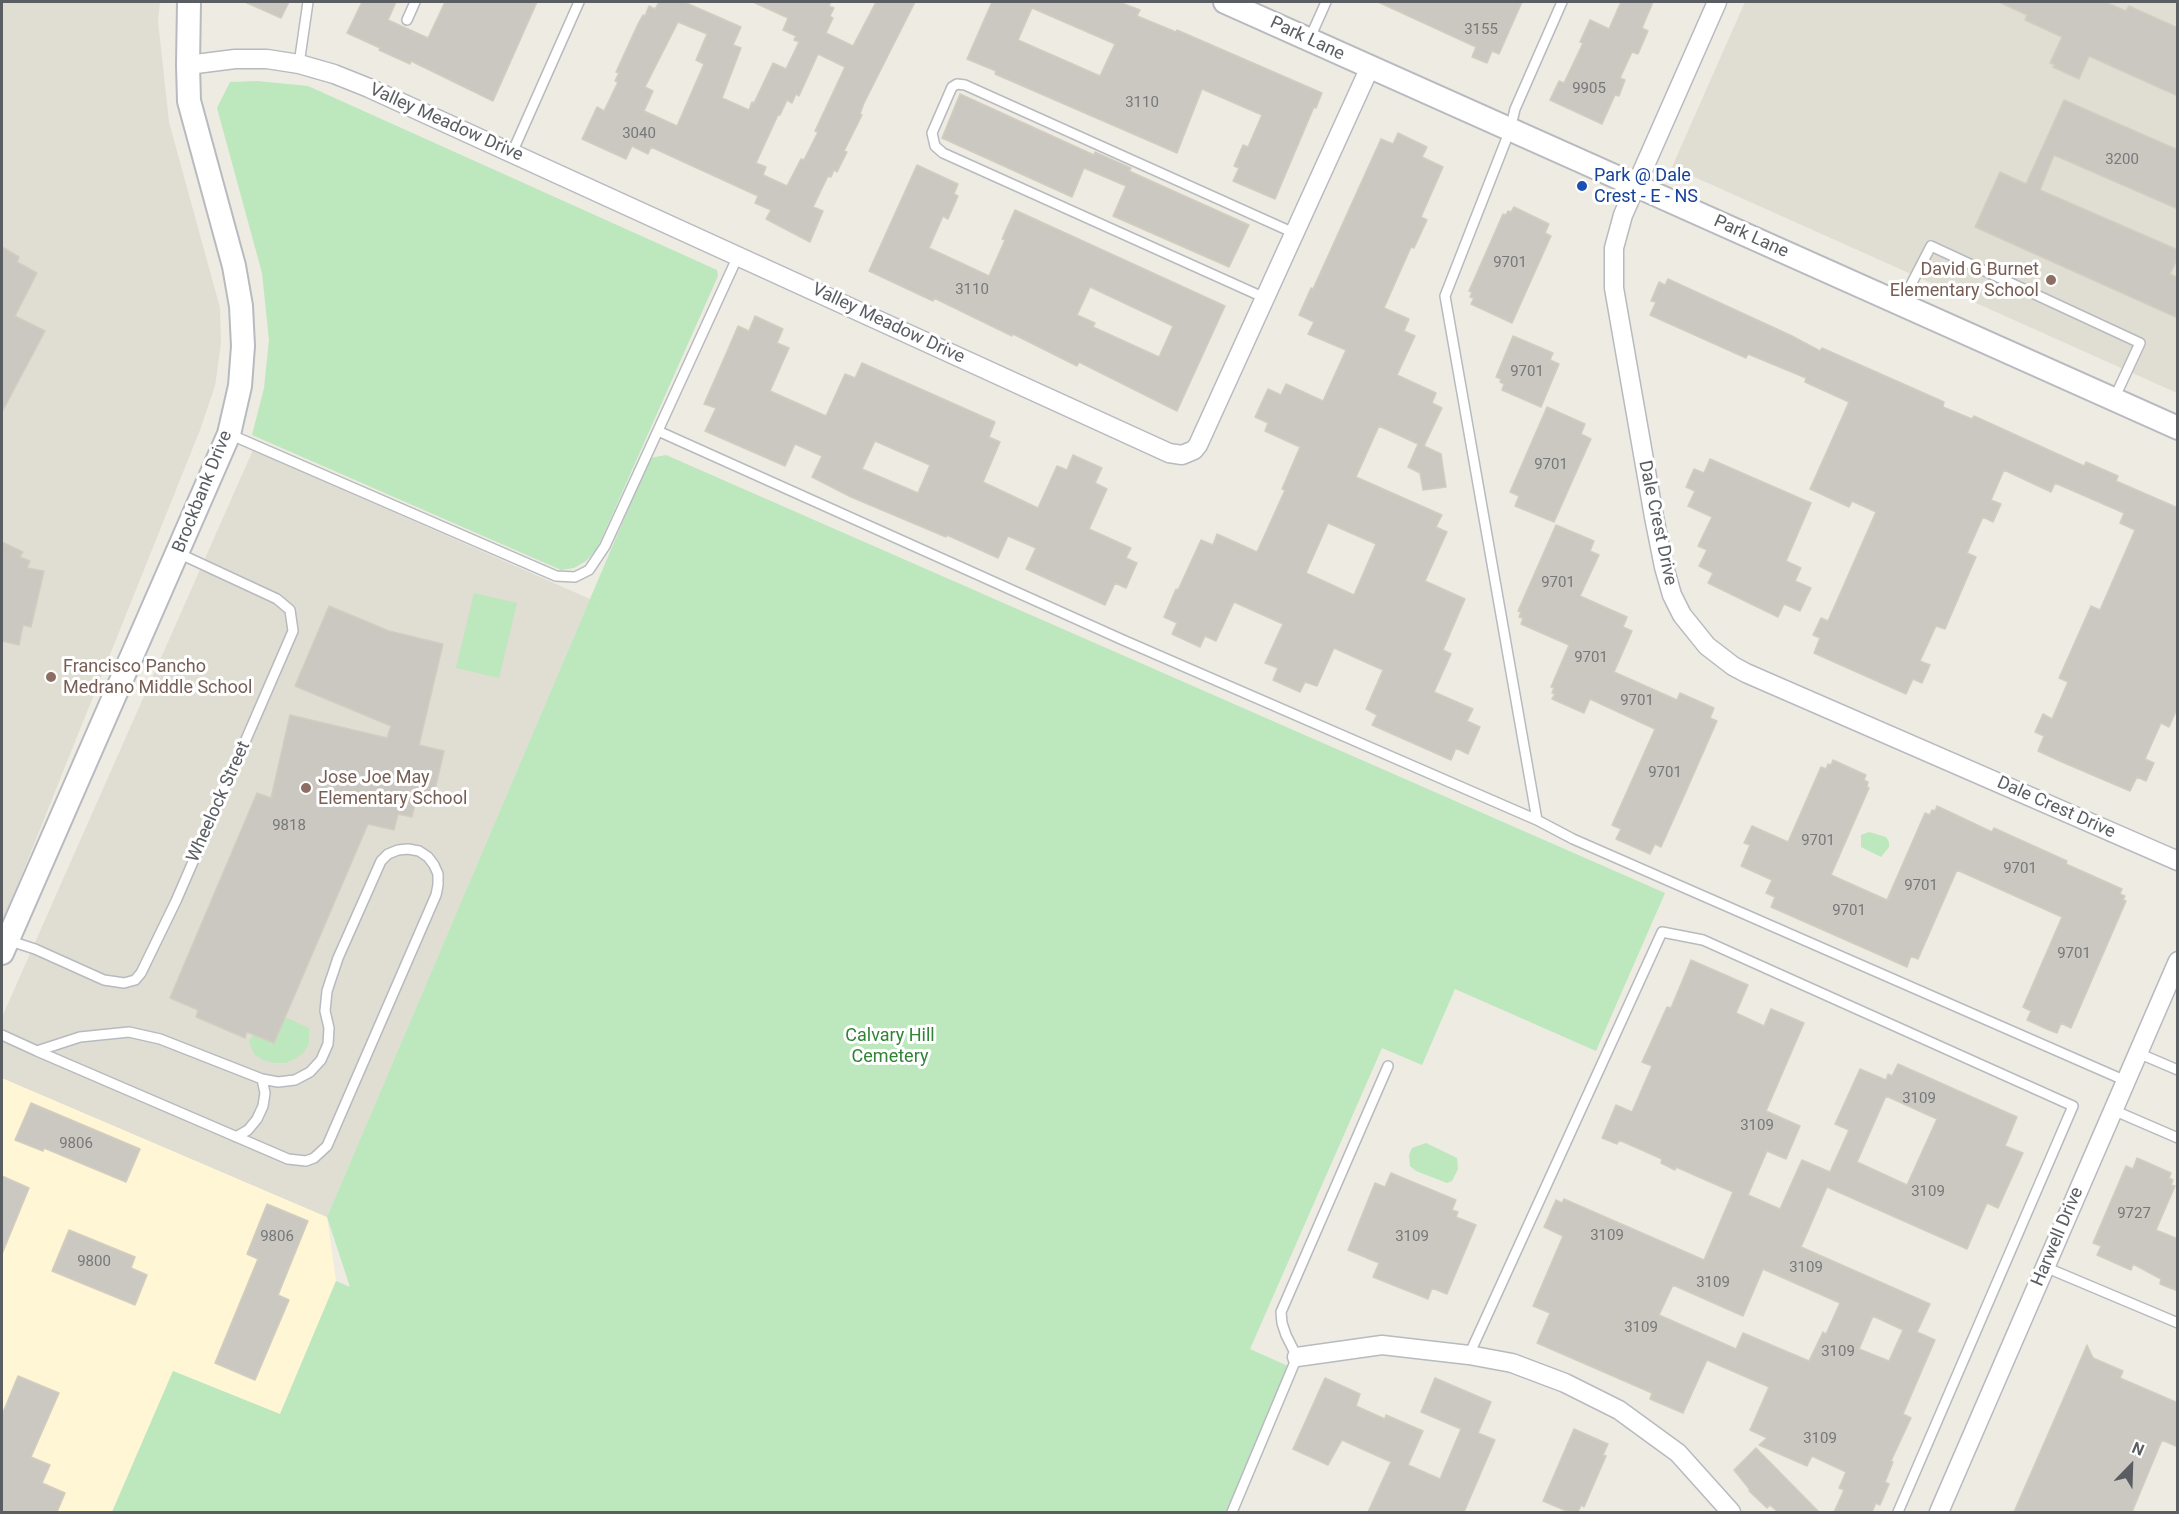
<!DOCTYPE html>
<html>
<head>
<meta charset="utf-8">
<style>
  body { margin:0 }
  #map { position:relative; width:2179px; height:1514px; overflow:hidden; background:#eeebe2; font-family:Roboto,sans-serif }
  canvas { display:block }
  .frame { position:absolute; inset:0; border:3px solid #5a5e63; pointer-events:none }
  .north { position:absolute; left:2101px; top:1436px; width:60px; height:60px; -webkit-text-stroke:4px #fff; paint-order:stroke; rotate:23deg; font-size:16px; font-weight:700; line-height:24px; text-align:center; color:#5a5e63 }
  .north::after { content:''; display:block; margin:auto; width:21px; height:27px; background:#5a5e63; clip-path:polygon(50% 0,100% 100%,50% 72%,0 100%) }
</style>
</head>
<body>
<div id="map">
<canvas width="2179" height="1514"></canvas>
<div class="frame"></div>
<div class="north">N</div>
</div>
<script>
const ctx = document.querySelector('canvas').getContext('2d');
ctx.lineJoin = 'round';
function fill(path, color) { ctx.fillStyle = color; ctx.fill(path, 'evenodd'); }
const toPath = rows => new Path2D(rows.map(r => 'M' + r).join(''));
function strokePath(path, color, width, dash) { ctx.strokeStyle = color; ctx.lineWidth = width; ctx.lineCap = dash ? 'butt' : 'round'; ctx.setLineDash(dash || []); ctx.stroke(path); }
function drawText(font, color, halo, rows, align = 'center') {
  ctx.font = font + ' Roboto,sans-serif'; ctx.lineWidth = 6; ctx.setLineDash([]); ctx.textBaseline = 'middle'; ctx.strokeStyle = halo; ctx.fillStyle = color; for (const [text, x, y, turn = 0] of rows) {
    ctx.save(); ctx.translate(x, y); ctx.rotate((+turn || 0) * Math.PI / 180); ctx.textAlign = isNaN(turn) ? turn : align; if (halo) ctx.strokeText(text, 0, 0); ctx.fillText(text, 0, 0); ctx.restore();
  }
}
const commercial = toPath([
  [2,1078,327,1217,336,1281,280,1414,173,1371,112,1512,2,1512]
]);
const education = toPath([
  [2,2,160,2,158,21,169,122,220,308,221,343,215,386,200,430,2,924],
  [1745,2,2177,2,2177,393,1672,167],
  [253,450,590,599,327,1217,2,1078,2,1017]
]);
const green = toPath([
  [257,81,308,86,717,270,718,276,597,549,586,561,574,568,561,570,252,435,264,388,269,340,262,273,217,108,230,82],
  [666,455,1665,893,1596,1051,1455,989,1422,1065,1382,1048,1250,1349,1290,1367,1226,1512,112,1512,173,1371,280,1414,336,1281,350,1287,327,1217,650,458],
  [474,593,517,603,499,678,456,668],
  [1869,832,1886,837,1889,842,1889,847,1881,857,1861,847,1861,835],
  [285,1017,309,1028,309,1043,304,1052,295,1059,285,1063,274,1063,263,1060,254,1054,249,1041,254,1034],
  [1426,1143,1457,1158,1458,1169,1452,1181,1447,1183,1416,1171,1410,1166,1409,1155,1412,1148]
]);
const building = toPath([
  [245,2,289,2,281,18,245,2],
  [362,2,396,2,388,20,428,38,445,2,537,2,493,101,411,61,410,64,379,50,380,48,347,33,362,2],
  [659,2,684,2,741,27,733,45,741,48,722,98,749,110,752,102,754,103,773,63,786,69,799,42,794,40,796,36,783,30,788,18,753,2,831,2,829,6,834,8,830,16,833,18,826,33,853,46,876,2,915,2,864,103,860,114,862,115,844,151,847,152,837,172,834,170,831,177,828,176,813,207,823,211,810,242,766,219,771,210,755,203,758,196,651,147,648,154,632,146,626,159,582,139,597,107,604,111,618,82,615,81,619,73,616,72,638,24,643,15,645,16,649,6,655,9,659,2],
  [678,22,707,34,696,60,704,64,677,126,644,111,653,91,645,87,678,22],
  [818,54,845,67,815,131,818,132,804,160,801,159,787,186,763,175,766,167,756,163,778,115,780,115,787,100,792,103,796,94,799,96,818,54],
  [992,2,1119,2,1140,10,1137,16,1176,32,1177,30,1322,93,1316,108,1314,107,1275,199,1233,181,1239,168,1234,166,1243,145,1248,147,1262,115,1202,89,1177,153,995,74,996,71,967,59,992,2],
  [1032,8,1115,44,1100,76,1018,40,1032,8],
  [1378,2,1522,2,1499,54,1492,51,1487,63,1472,57,1476,47,1378,2],
  [1621,2,1653,2,1642,28,1648,31,1638,54,1632,52,1620,78,1625,80,1619,96,1615,95,1602,124,1550,100,1559,81,1564,83,1583,43,1580,42,1590,20,1609,29,1621,2],
  [1999,2,2105,2,2126,11,2129,6,2178,28,2178,96,2089,56,2079,79,2053,67,2055,65,2050,63,2062,37,2025,20,2027,15,1999,2],
  [960,94,1094,155,1095,152,1131,168,1129,171,1249,225,1229,267,1113,216,1126,186,1084,168,1072,197,942,138,960,94],
  [2064,100,2178,150,2178,209,2054,155,2040,190,2178,250,2178,258,2170,274,2178,278,2178,318,1975,227,2000,172,2026,184,2064,100],
  [1398,133,1427,147,1422,157,1443,167,1421,217,1427,220,1414,248,1411,247,1384,308,1409,319,1404,331,1415,336,1397,375,1436,393,1432,403,1442,408,1424,446,1441,454,1446,487,1423,490,1420,473,1408,467,1418,444,1379,426,1356,477,1442,515,1436,527,1447,532,1425,581,1465,599,1443,650,1451,654,1434,692,1473,709,1467,721,1480,727,1468,754,1456,748,1451,760,1372,725,1377,715,1366,709,1383,670,1334,648,1317,686,1305,682,1300,692,1273,680,1278,668,1265,663,1283,624,1234,602,1216,641,1205,636,1200,647,1172,634,1177,623,1164,617,1176,589,1178,590,1201,540,1213,545,1217,534,1257,552,1285,490,1282,489,1300,447,1265,431,1268,423,1255,417,1268,389,1281,395,1286,384,1323,401,1346,350,1308,334,1314,322,1299,315,1311,288,1313,289,1381,139,1393,144,1398,133],
  [1328,523,1376,544,1354,595,1306,573,1328,523],
  [917,165,958,184,954,194,958,196,948,219,943,216,929,248,989,276,1005,240,1002,239,1015,210,1225,306,1177,411,1079,362,1077,366,1013,334,1012,336,934,298,933,301,869,271,917,165],
  [1090,287,1173,326,1159,357,1093,327,1095,323,1077,315,1090,287],
  [1514,207,1549,224,1545,233,1551,236,1512,323,1471,304,1474,298,1470,297,1472,292,1469,291,1503,214,1506,215,1508,211,1511,212,1514,207],
  [2,247,19,257,17,262,37,273,15,316,45,331,2,412,2,247],
  [1668,279,1792,336,1820,351,1822,348,1944,402,1943,407,1972,419,1974,416,2084,466,2086,462,2118,476,2116,481,2178,508,2178,707,2169,727,2161,723,2145,759,2154,763,2146,781,2137,777,2130,791,2062,762,2038,751,2044,736,2035,732,2043,714,2052,719,2068,682,2059,678,2091,606,2100,610,2135,530,2120,523,2124,513,2055,483,2051,492,2004,470,1991,500,2001,504,1993,522,1983,517,1967,553,1976,557,1945,629,1936,626,1920,661,1930,665,1922,683,1913,679,1906,694,1814,653,1820,638,1813,635,1821,618,1828,621,1876,512,1852,501,1849,507,1810,489,1849,402,1805,382,1806,378,1748,354,1746,358,1650,315,1656,302,1651,301,1659,282,1665,285,1668,279],
  [755,316,783,329,777,343,789,348,770,391,826,416,845,374,855,378,862,363,995,422,989,437,1000,442,983,482,1038,508,1057,466,1067,470,1073,455,1102,468,1095,483,1107,489,1089,529,1131,548,1126,558,1137,563,1126,588,1115,583,1105,605,1026,569,1036,548,1008,536,998,558,947,535,946,537,851,497,812,477,822,456,795,444,785,466,705,431,716,408,704,404,726,354,738,326,749,331,755,316],
  [875,441,930,465,918,493,862,469,875,441],
  [1513,336,1553,353,1550,360,1559,364,1541,407,1502,390,1504,384,1500,382,1501,379,1496,377,1513,336],
  [1547,407,1585,424,1581,434,1591,439,1554,522,1515,506,1519,496,1510,492,1547,407],
  [1710,459,1811,503,1786,561,1801,568,1795,581,1811,588,1800,611,1784,604,1778,617,1708,583,1713,573,1699,566,1707,550,1698,546,1712,517,1688,506,1695,491,1686,487,1694,469,1704,473,1710,459],
  [1556,525,1594,541,1590,551,1599,555,1580,596,1627,617,1623,627,1632,631,1614,672,1677,700,1680,693,1714,708,1710,718,1717,721,1684,796,1661,847,1655,844,1650,854,1616,839,1621,829,1612,825,1655,729,1590,699,1584,713,1552,699,1555,694,1552,693,1554,688,1551,687,1569,645,1521,624,1523,618,1519,617,1521,612,1518,611,1556,525],
  [2,542,23,552,20,557,30,561,27,568,44,571,31,627,23,625,19,645,2,641,2,542],
  [329,606,389,631,443,644,419,745,444,751,434,794,418,790,412,817,398,814,394,830,368,824,274,1043,247,1032,245,1038,196,1017,198,1010,170,998,257,793,271,798,290,715,387,738,391,726,295,686,329,606],
  [1833,760,1866,775,1864,780,1868,782,1867,787,1869,788,1831,875,1887,900,1925,813,1930,815,1932,810,1935,811,1937,806,1992,832,1994,828,2067,861,2066,864,2122,889,2120,894,2125,896,2123,900,2126,901,2071,1028,2061,1023,2057,1033,2049,1030,2027,1020,2031,1011,2023,1007,2062,917,1957,870,1918,959,1911,956,1907,967,1771,907,1775,897,1766,893,1772,880,1741,866,1750,845,1744,843,1752,826,1788,842,1821,767,1826,769,1828,764,1831,765,1833,760],
  [1691,960,1748,985,1736,1013,1764,1026,1771,1009,1804,1023,1766,1111,1800,1126,1786,1159,1767,1151,1748,1195,1780,1209,1802,1160,1830,1172,1849,1130,1835,1124,1860,1069,1886,1080,1888,1074,1892,1076,1898,1064,2017,1117,2005,1146,2023,1153,1998,1208,1987,1203,1967,1249,1827,1187,1801,1247,1930,1304,1917,1332,1935,1340,1903,1414,1911,1418,1891,1461,1893,1462,1885,1482,1889,1484,1880,1505,1876,1503,1872,1512,1834,1512,1844,1490,1839,1488,1846,1472,1812,1456,1807,1466,1759,1445,1767,1438,1750,1430,1769,1387,1707,1360,1683,1413,1650,1399,1652,1393,1537,1343,1550,1313,1533,1306,1563,1236,1544,1227,1556,1200,1562,1203,1564,1199,1704,1260,1733,1192,1676,1167,1675,1170,1661,1163,1662,1159,1619,1140,1617,1144,1602,1138,1616,1105,1632,1112,1652,1066,1642,1062,1667,1007,1671,1008,1691,960],
  [1886,1096,1937,1119,1907,1185,1857,1162,1886,1096],
  [1763,1269,1840,1303,1826,1334,1823,1332,1809,1361,1743,1333,1736,1349,1659,1315,1673,1285,1743,1316,1763,1269],
  [1873,1316,1903,1330,1889,1361,1859,1349,1873,1316],
  [31,1103,140,1149,126,1182,44,1148,43,1151,15,1140,31,1103],
  [2137,1158,2171,1173,2169,1178,2173,1180,2171,1185,2175,1186,2156,1230,2178,1239,2178,1291,2160,1284,2161,1279,2133,1264,2131,1270,2097,1255,2101,1246,2093,1243,2126,1166,2133,1169,2137,1158],
  [1391,1173,1456,1200,1452,1210,1458,1212,1456,1217,1476,1225,1447,1294,1432,1288,1428,1299,1373,1277,1379,1263,1348,1250,1375,1183,1385,1187,1391,1173],
  [2,1176,29,1188,2,1254,2,1176],
  [267,1204,308,1221,278,1295,289,1300,255,1380,215,1363,258,1259,247,1254,267,1204],
  [69,1230,135,1257,131,1268,147,1275,135,1305,52,1271,69,1230],
  [2087,1345,2093,1358,2123,1371,2120,1378,2178,1403,2178,1447,2162,1440,2132,1512,2014,1512,2087,1345],
  [18,1376,59,1393,31,1457,50,1465,42,1483,65,1493,57,1512,2,1512,2,1415,18,1376],
  [1325,1378,1360,1394,1356,1406,1385,1419,1386,1415,1423,1431,1408,1465,1440,1479,1461,1429,1421,1412,1435,1378,1491,1402,1478,1433,1495,1440,1464,1512,1368,1512,1391,1462,1342,1440,1328,1465,1293,1449,1325,1378],
  [1574,1429,1608,1444,1603,1455,1606,1456,1584,1507,1581,1505,1578,1512,1569,1512,1543,1501,1574,1429],
  [1756,1448,1819,1512,1778,1512,1770,1505,1767,1508,1749,1491,1750,1490,1734,1470,1756,1448]
]);
const service = toPath([
  [407,20,415,2],
  [1309,40,1326,2],
  [299,64,308,2],
  [512,153,579,2],
  [1265,298,943,153,935,146,932,133,952,87,957,84,965,85,1294,233],
  [1901,304,1931,246,2140,343,2114,399],
  [658,431,1123,640,1537,820,1573,839,2126,1081],
  [229,434,556,576,575,577,589,570,605,546,738,256],
  [1537,820,1445,296,1510,130,1515,109,1562,2],
  [7,940,35,949,104,980,124,983,135,980,141,973,176,901,293,631,290,610,277,599,178,553],
  [2,1035,37,1051,288,1159,306,1161,314,1158,327,1146,436,895,438,885,438,874,434,865,428,857,419,851,408,849,398,850,388,854,381,861,338,958,327,991,325,1011,329,1028,328,1044,321,1060,310,1072,295,1080,278,1082,262,1079,160,1039,129,1032,80,1037,37,1051],
  [2138,1053,2178,1070],
  [2113,1110,2178,1138],
  [236,1137,248,1130,257,1119,263,1106,265,1093,262,1079],
  [2045,1267,2178,1323],
  [1469,1355,1662,932,1703,940,2073,1106,1898,1512],
  [1232,1512,1297,1357,1286,1335,1282,1323,1281,1312,1388,1066]
]);
const minor = toPath([
  [1717,2,1623,215,1614,248,1614,288,1654,517,1664,567,1672,595,1682,615,1707,646,1733,666,1746,673,2178,861],
  [188,65,235,59,267,59,299,64,334,74,369,88,1169,453,1182,455,1194,450,1198,445,1370,67],
  [1297,1357,1382,1345,1469,1355,1512,1363,1565,1383,1619,1410,1678,1453,1731,1512],
  [1939,1512,2178,961]
]);
const tertiary = toPath([
  [1225,2,2178,428],
  [2,953,229,434,240,386,243,346,241,306,234,266,189,101,188,65,189,2]
]);
const markers = [
  [1582,186,6,"#1a4fb4"],
  [2051,280,6,"#8d6e63"],
  [51,677,6,"#8d6e63"],
  [306,788,6,"#8d6e63"]
];
const numberNames = [
  ["3155",1481,30],
  ["9905",1589,89],
  ["3110",1142,103],
  ["3040",639,134],
  ["3200",2122,160],
  ["9701",1510,263],
  ["3110",972,290],
  ["9701",1527,372],
  ["9701",1551,465],
  ["9701",1558,583],
  ["9701",1591,658],
  ["9701",1637,701],
  ["9701",1665,773],
  ["9818",289,826],
  ["9701",1818,841],
  ["9701",2020,869],
  ["9701",1921,886],
  ["9701",1849,911],
  ["9701",2074,954],
  ["3109",1919,1099],
  ["3109",1757,1126],
  ["9806",76,1144],
  ["3109",1928,1192],
  ["9727",2134,1214],
  ["3109",1607,1236],
  ["9806",277,1237],
  ["3109",1412,1237],
  ["9800",94,1262],
  ["3109",1806,1268],
  ["3109",1713,1283],
  ["3109",1641,1328],
  ["3109",1838,1352],
  ["3109",1820,1439]
];
const streetNames = [
  ["Park Lane",1307,39,25],
  ["Valley Meadow Drive",446,123,24],
  ["Park Lane",1751,237,24],
  ["Valley Meadow Drive",888,324,25],
  ["Brockbank Drive",203,492,-68],
  ["Dale Crest Drive",1657,523,78],
  ["Wheelock Street",219,802,-66],
  ["Dale Crest Drive",2056,808,24],
  ["Harwell Drive",2058,1237,-67]
];
const transitNames = [
  ["Park @ Dale",1594,176],
  ["Crest - E - NS",1594,197]
];
const educationNames = [
  ["David G Burnet",2039,270,"right"],
  ["Elementary School",2039,291,"right"],
  ["Francisco Pancho",63,667],
  ["Medrano Middle School",63,688],
  ["Jose Joe May",318,778],
  ["Elementary School",318,799]
];
const parkNames = [
  ["Calvary Hill",890,1036],
  ["Cemetery",890,1057]
];
fill(commercial, '#fff6d5');
fill(education, '#e0ddd2');
fill(green, '#bde7bd');
fill(building, '#cbc8c1');
strokePath(building, '#d3cdc0', 1.5);
strokePath(service, '#b7babf', 12);
strokePath(minor, '#b7babf', 21);
strokePath(tertiary, '#b7babf', 26);
strokePath(service, '#fff', 9);
strokePath(minor, '#fff', 18);
strokePath(tertiary, '#fff', 22);
for (const [x, y, r, color] of markers) { const dot = new Path2D(); dot.arc(x, y, r, 0, 2 * Math.PI); ctx.fillStyle = color; ctx.fill(dot); strokePath(dot, '#fff', 2); }
drawText('15px', '#76787a', null, numberNames);
drawText('18px', '#5a5e63', '#fff', streetNames);
drawText('18px', '#164399', '#fff', transitNames, 'left');
drawText('18px', '#785e54', '#fff', educationNames, 'left');
drawText('18px', '#308436', '#fff', parkNames);
</script>
</body>
</html>
